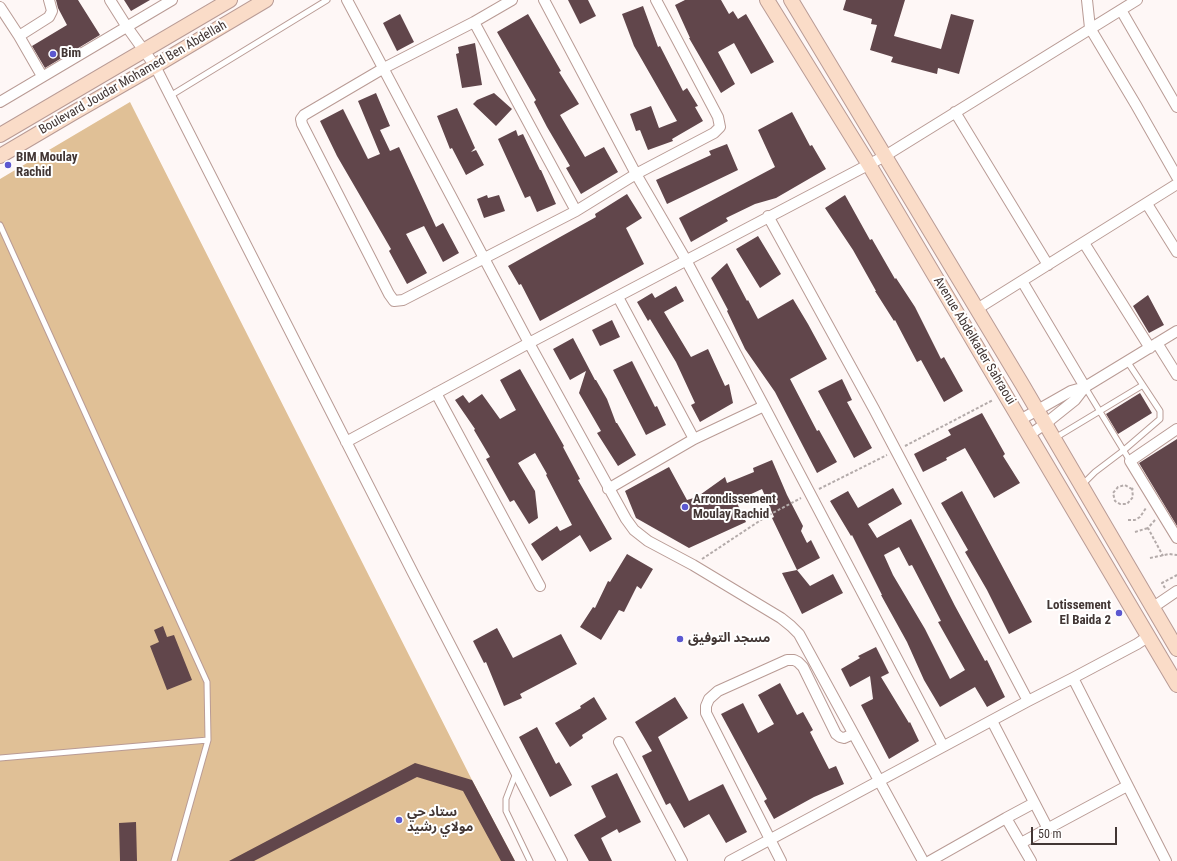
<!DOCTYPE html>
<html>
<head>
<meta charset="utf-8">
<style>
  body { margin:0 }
  #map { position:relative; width:1177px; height:861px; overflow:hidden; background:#fef7f6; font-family:"Roboto Condensed",sans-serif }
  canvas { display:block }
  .scale { position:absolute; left:1031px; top:827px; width:86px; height:18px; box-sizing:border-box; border:2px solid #423634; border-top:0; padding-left:5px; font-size:12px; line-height:14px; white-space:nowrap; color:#423634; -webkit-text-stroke:3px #fff; paint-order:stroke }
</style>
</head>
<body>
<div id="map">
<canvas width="1177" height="861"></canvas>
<div class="scale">50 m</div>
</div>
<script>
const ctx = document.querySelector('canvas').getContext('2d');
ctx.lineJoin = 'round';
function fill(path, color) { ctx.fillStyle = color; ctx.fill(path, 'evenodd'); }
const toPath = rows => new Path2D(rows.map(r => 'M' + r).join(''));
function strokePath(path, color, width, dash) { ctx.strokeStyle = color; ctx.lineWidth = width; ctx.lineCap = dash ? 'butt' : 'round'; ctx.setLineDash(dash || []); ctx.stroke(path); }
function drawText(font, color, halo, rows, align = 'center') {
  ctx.font = font + ' "Roboto Condensed","Noto Sans Arabic",sans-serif'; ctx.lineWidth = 4; ctx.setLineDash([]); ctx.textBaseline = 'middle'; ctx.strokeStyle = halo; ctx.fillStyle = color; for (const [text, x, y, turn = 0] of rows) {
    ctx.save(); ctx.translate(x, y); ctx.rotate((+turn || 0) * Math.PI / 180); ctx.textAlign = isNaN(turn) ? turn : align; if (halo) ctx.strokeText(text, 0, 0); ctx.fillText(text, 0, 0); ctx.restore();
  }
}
const green = toPath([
  [130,102,472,780,515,861,0,861,0,179]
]);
const building = toPath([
  [56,0,78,0,100,35,45,68,32,46,67,25,58,8],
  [124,0,150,0,131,11],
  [568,0,588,0,596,16,580,24],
  [685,0,721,0,729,14,733,11,738,19,746,14,774,62,751,74,734,43,718,52,735,84,721,93,689,38,690,38,675,5],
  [846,0,905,0,894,36,941,49,951,14,974,20,959,74,938,68,937,74,891,62,893,57,870,50,877,25,871,24,872,19,843,10],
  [643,6,658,47,660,46,683,91,687,88,698,106,695,107,703,121,672,139,673,141,648,150,640,130,636,131,630,114,651,106,659,128,677,121,634,46,622,14],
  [400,14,414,42,397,51,383,23],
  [528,14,561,71,559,72,579,104,560,115,585,157,604,147,618,172,581,194,566,168,570,166,547,127,534,102,536,100,497,32],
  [475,43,482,85,462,88,456,54,459,53,458,47],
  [376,93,390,126,380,130,390,151,399,147,436,227,443,223,459,253,443,262,424,226,406,234,427,273,407,284,389,251,391,249,337,156,320,121,343,109,368,159,380,154,358,101],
  [494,93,512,109,496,126,473,104,477,100],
  [457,108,475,148,471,152,476,150,484,165,466,175,452,148,450,149,437,116],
  [792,112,810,146,812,145,826,169,776,198,755,204,726,218,728,221,691,242,679,218,775,167,758,130],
  [516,130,518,136,523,134,540,170,541,170,556,204,537,212,530,196,525,198,498,139],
  [727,144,738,170,667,204,656,180,711,155,709,151],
  [627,194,642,218,626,228,644,264,540,321,521,284,519,285,508,266,596,217,595,214],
  [487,195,488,198,499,195,505,211,484,218,477,199],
  [845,195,870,240,872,239,895,279,896,278,915,307,941,359,944,357,963,391,944,402,921,360,917,362,895,320,894,321,875,291,876,291,853,250,825,208],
  [758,236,781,274,760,288,736,249],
  [727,263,747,301,748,300,758,319,793,299,808,324,827,359,790,379,817,431,819,430,837,462,817,473,775,392,745,349,727,311,728,310,711,278],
  [676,286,684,301,664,312,691,357,708,349,725,386,729,384,733,403,700,422,691,405,695,403,676,362,650,319,648,321,637,302,652,293,655,298],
  [1148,295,1164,325,1149,333,1133,306],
  [612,320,620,337,600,346,592,330],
  [573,338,595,380,596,380,607,399,616,423,617,423,636,455,618,466,597,433,601,431,579,393,586,371,570,380,553,349],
  [632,361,655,407,657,406,666,425,646,435,613,370],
  [520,369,564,446,563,447,580,479,578,480,612,539,590,552,580,535,542,561,531,544,557,526,560,531,572,525,546,475,547,474,535,453,518,463,535,491,538,518,529,524,514,500,510,502,501,486,486,459,490,457,474,430,475,429,455,400,463,395,469,403,482,394,500,419,516,410,500,380],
  [842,379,852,400,847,402,872,448,854,458,818,391],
  [1140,393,1152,413,1118,434,1106,414],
  [982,413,1005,454,1003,456,1020,483,994,498,965,448,946,458,947,460,923,472,914,454,951,435,948,430],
  [1177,439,1177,526,1139,463],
  [772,460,787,495,803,526,801,531,807,543,811,540,820,558,797,570,772,518,774,517,762,489,736,501,746,522,689,548,636,518,625,491,669,467,687,500,697,497,725,477,727,483,754,472,753,468],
  [893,488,902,504,868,524,877,538,911,519,955,606,985,661,987,660,1005,697,987,707,975,687,940,707,924,680,907,642,881,595,882,595,852,535,851,536,830,501,848,491,858,508],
  [899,547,909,566,912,565,941,621,938,622,965,670,950,679,925,629,893,575,884,555],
  [962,491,1032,622,1009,634,987,590,965,552,968,550,941,503],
  [627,554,653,569,641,589,637,586,624,612,619,610,601,640,580,627,593,607,595,608,608,581,610,582],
  [797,570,810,586,833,574,843,593,802,614,782,573],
  [163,626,167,637,174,635,192,680,167,690,150,646,159,642,154,630],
  [497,628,513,658,561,634,577,664,520,694,522,698,504,706,486,662,484,663,473,641],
  [876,647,889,673,881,677,909,723,910,722,919,741,889,759,861,705,873,699,870,676,850,687,841,669,860,658,858,656],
  [780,683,797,715,803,712,813,730,810,732,829,769,836,766,844,784,814,797,774,819,764,801,767,799,721,714,743,703,758,733,774,724,758,695],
  [594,697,607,719,582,735,583,738,570,747,555,723,581,708,580,706],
  [675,697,688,718,658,737,689,801,723,784,747,832,726,843,709,814,684,828,670,803,666,805,642,756,652,751,635,722],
  [537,727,556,764,559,762,572,785,550,797,519,737],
  [415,763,472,780,515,861,501,861,463,791,417,777,254,861,229,861],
  [617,773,641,822,619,833,617,829,601,838,612,861,589,861,574,835,606,817,591,786],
  [136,822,137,861,120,861,119,823]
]);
const path = toPath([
  [905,446,993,400],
  [819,489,887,455],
  [1132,489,1125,485,1118,487,1113,493,1115,501,1120,504,1127,504,1133,497,1132,489,1134,488],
  [1128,520,1135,520,1140,517,1146,508],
  [1155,520,1148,528,1163,556],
  [1135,532,1148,528],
  [1150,558,1169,554,1177,555],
  [702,559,767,516,801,498],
  [1165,588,1162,583,1177,575]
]);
const service = toPath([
  [170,96,327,0],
  [0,225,207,682,208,740,174,861],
  [1085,387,1130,461],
  [1055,438,1143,385],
  [1082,485,1095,472,1124,450,1160,419,1160,411,1127,361],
  [0,758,208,740],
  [516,773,506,799,506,811,530,861]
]);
const minor = toPath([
  [110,0,127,27,155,66,413,573,562,861],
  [347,0,529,343,626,519,634,530,648,541,693,565,781,618,791,626,799,634,923,861],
  [512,0,474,22,384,68,304,115,301,119,302,124,389,294,394,301,403,300,576,211,636,174,714,133,720,127,718,117,656,0],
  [544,0,636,174,686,260,764,406,943,746],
  [1087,0,1090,28,1136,105,1177,177],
  [0,7,19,36,42,76],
  [1121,10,1177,107],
  [474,22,576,211],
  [19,36,49,17,52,11,49,0],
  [0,102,172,0],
  [955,112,1048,265],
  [1147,204,1177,252],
  [768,216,874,409,1028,701],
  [1084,243,1150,348],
  [1022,281,1085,387],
  [618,297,694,439],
  [977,309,1177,184],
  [1157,343,1177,375],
  [436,393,540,586],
  [1020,420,1071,391,1085,387,1177,331],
  [1177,429,1130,461,1177,538],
  [1029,435,1045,424,1075,400,1085,387],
  [346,442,529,343,885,156,1137,0],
  [608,489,694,439,764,406],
  [1152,608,1177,591],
  [1073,678,1166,861],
  [992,721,1048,829],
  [619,742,682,861],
  [1006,818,1031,861],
  [1021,843,1127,786],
  [730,861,1028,701,1073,678,1137,644,1149,636],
  [781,861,706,713,706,706,709,699,718,691,787,660,794,660,798,662,803,667,836,734,840,737,844,738,853,734],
  [930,861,1006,818,1034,803]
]);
const secondary = toPath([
  [767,0,868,163,1177,685],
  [791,0,1022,384,1177,649],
  [0,135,230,0],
  [0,156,73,113,155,66,266,0]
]);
const markers = [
  [53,54,4,"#5c58d0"],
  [8,165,4,"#5c58d0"],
  [685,507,4,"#5c58d0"],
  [1119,613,4,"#5c58d0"],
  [680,639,4,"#5c58d0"],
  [399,820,4,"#5c58d0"]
];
const poiNames = [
  ["Bim",61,54],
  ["BIM Moulay",16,158],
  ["Rachid",16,173],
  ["Arrondissement",693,500],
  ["Moulay Rachid",693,515],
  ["Lotissement",1111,606,"right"],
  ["El Baida 2",1111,621,"right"],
  ["مسجد التوفيق",688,639],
  ["ستاد حي",407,813],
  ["مولاي رشيد",407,828]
];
const streetNames = [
  ["Boulevard Joudar Mohamed Ben Abdellah",133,78,-30],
  ["Avenue Abdelkader Sahraoui",974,341,59]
];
fill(green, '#e0c096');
fill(building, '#61464b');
strokePath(service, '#b99b95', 7);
strokePath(minor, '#b99b95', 12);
strokePath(secondary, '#b99b95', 16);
strokePath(path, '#b4abaa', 2, [3, 2]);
strokePath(service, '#fff', 5);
strokePath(minor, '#fff', 10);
strokePath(secondary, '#fadcc8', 14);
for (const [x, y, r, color] of markers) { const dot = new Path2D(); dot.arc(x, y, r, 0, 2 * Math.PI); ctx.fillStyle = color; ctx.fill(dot); strokePath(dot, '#fff', 1.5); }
drawText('bold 13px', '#423634', '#fff', poiNames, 'left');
drawText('13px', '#423634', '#fff', streetNames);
</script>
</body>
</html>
